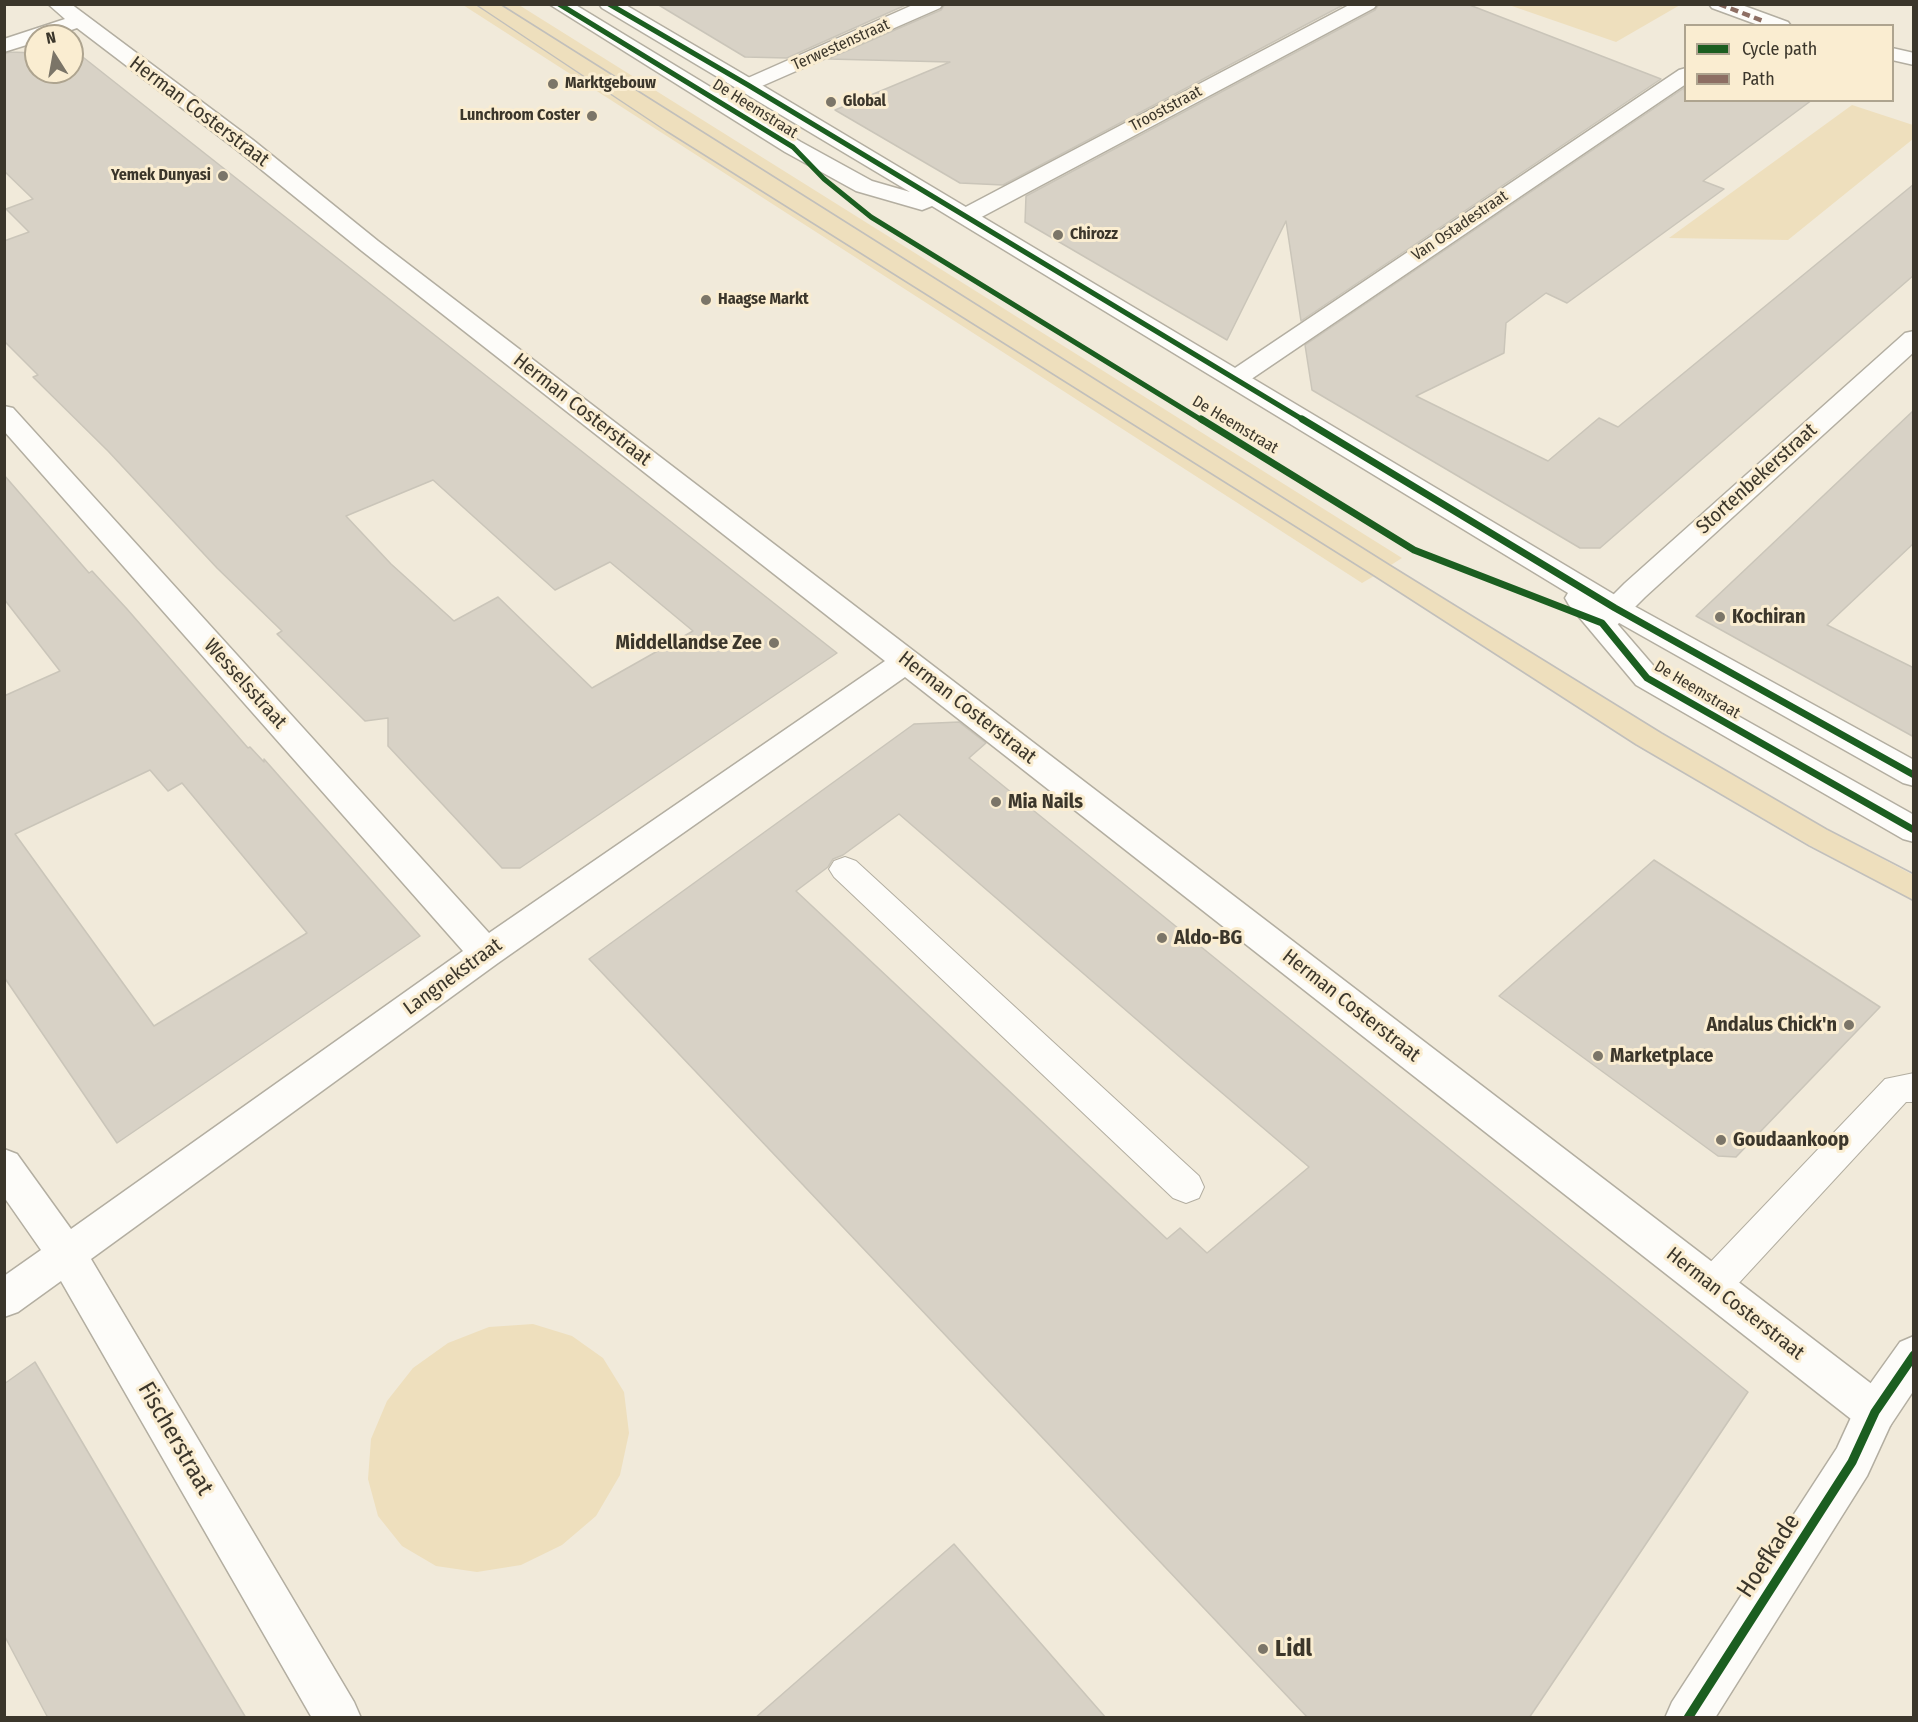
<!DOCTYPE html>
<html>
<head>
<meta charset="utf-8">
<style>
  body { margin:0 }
  #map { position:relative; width:1918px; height:1722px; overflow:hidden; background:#f1eada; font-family:"Fira Sans Condensed",sans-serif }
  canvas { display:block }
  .frame { position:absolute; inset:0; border:6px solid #3b362b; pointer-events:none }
  .legend { position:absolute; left:1684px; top:24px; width:210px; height:78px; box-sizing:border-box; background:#faedd1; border:2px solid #aea48f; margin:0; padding:8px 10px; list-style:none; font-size:18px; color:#3b362b }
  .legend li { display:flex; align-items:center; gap:12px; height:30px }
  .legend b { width:30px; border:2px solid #aea48f }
  .north { position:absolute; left:24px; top:24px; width:60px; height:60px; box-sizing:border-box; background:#faedd1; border:2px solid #aea48f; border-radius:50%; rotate:349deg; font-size:16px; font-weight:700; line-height:24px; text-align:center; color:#3b362b }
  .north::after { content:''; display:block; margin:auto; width:21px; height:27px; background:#7b7568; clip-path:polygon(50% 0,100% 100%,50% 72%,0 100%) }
</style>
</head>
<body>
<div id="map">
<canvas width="1918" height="1722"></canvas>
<div class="frame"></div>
<ul class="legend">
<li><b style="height:8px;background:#1b5e20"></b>Cycle path</li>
<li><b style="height:8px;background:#8d6e63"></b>Path</li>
</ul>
<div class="north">N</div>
</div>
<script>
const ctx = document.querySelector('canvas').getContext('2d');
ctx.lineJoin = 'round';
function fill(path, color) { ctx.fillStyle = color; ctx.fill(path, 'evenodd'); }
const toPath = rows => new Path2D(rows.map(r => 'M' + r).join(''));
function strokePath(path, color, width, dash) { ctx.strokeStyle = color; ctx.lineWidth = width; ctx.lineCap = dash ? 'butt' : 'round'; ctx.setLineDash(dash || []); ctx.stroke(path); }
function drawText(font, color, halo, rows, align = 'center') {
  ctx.font = font + ' "Fira Sans Condensed",sans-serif'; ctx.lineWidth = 6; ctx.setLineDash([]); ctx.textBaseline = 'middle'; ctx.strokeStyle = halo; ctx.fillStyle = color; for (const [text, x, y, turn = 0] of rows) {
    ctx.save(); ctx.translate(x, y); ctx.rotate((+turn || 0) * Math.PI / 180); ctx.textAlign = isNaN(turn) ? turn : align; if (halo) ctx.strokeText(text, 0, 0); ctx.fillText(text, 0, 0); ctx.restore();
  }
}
const green = toPath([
  [463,5,519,5,1402,558,1391,565,1430,590,1662,733,1827,829,1913,875,1913,901,1809,845,1636,745,1374,576,1362,583],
  [1509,5,1680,4,1680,5,1616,42],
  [1852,105,1913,125,1913,139,1788,240,1669,238],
  [533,1324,572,1336,603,1358,624,1392,629,1433,620,1475,596,1516,562,1545,521,1565,477,1572,436,1566,402,1546,378,1516,368,1479,371,1439,387,1401,413,1368,448,1343,489,1327]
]);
const building = toPath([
  [657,4,908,4,787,58,745,57,657,4],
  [945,4,1345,4,1003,185,960,183,835,110,950,62,828,59,941,10,945,4],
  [1379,4,1467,4,1661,79,1301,321,1286,221,1227,340,1025,222,1026,196,1375,10,1379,4],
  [10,52,36,53,36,72,72,72,72,54,79,54,837,653,520,868,502,868,388,746,388,718,365,721,277,634,282,631,217,568,108,451,33,377,38,375,4,341,4,241,29,232,6,209,33,199,4,171,4,54,10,52],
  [433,480,555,590,610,562,693,631,592,688,498,597,454,621,391,564,346,516,433,480],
  [1684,88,1686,100,1812,100,1703,181,1724,189,1567,303,1546,293,1506,323,1504,353,1416,396,1548,461,1599,418,1618,427,1914,184,1914,275,1600,548,1580,548,1312,390,1305,345,1684,88],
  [1914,410,1914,543,1827,625,1914,668,1914,737,1696,616,1914,410],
  [4,475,89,573,92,571,127,609,248,748,250,747,264,762,264,759,420,936,117,1143,4,977,4,696,60,671,4,599,4,475],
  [150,770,168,791,182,783,307,933,154,1026,15,834,150,770],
  [959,722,986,743,969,758,1748,1392,1529,1718,1308,1718,589,959,914,724,959,722],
  [899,814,1188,1064,1309,1167,1207,1253,1180,1228,1167,1239,796,891,828,867,833,859,843,855,899,814],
  [1654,860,1880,1007,1736,1157,1718,1156,1499,996,1654,860],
  [35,1362,151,1559,246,1718,48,1718,4,1635,4,1384,35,1362],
  [954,1544,1106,1718,755,1718,954,1544]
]);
const lane = toPath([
  [845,857,856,861,1199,1176,1204,1187,1199,1198,1186,1203,1173,1198,834,877,829,869,834,861,845,857],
  [1914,1073,1914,1102,1906,1102,1725,1298,1712,1303,1699,1298,1693,1286,1699,1274,1885,1079,1914,1073]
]);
const street = toPath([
  [48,4,71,4,253,140,378,241,1890,1398,1896,1412,1890,1426,1875,1432,1860,1426,905,677,498,963,91,1259,354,1702,361,1718,312,1718,61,1281,18,1312,4,1317,4,1276,41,1250,4,1197,4,1149,17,1154,71,1229,463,951,4,431,4,406,13,408,489,933,885,661,362,251,237,150,77,28,54,36,36,36,36,42,4,52,4,39,65,19,48,4],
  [915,4,943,4,940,8,755,89,748,91,741,89,738,85,741,81,915,4],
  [1351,4,1377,4,1374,8,974,221,966,223,958,221,954,216,958,211,1351,4],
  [1709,4,1739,4,1788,22,1791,26,1761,26,1712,8,1709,4],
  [1892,48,1914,53,1914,65,1892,60,1892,48],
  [1686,68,1686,84,1244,384,1235,387,1226,384,1222,379,1226,374,1679,70,1686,68],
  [1914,331,1914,352,1645,597,1612,630,1602,633,1592,630,1587,623,1592,616,1625,583,1905,333,1914,331]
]);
const secondary = toPath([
  [549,4,574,4,801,142,872,181,910,192,602,8,599,4,624,4,755,81,1625,601,1914,760,1914,786,1903,783,1614,620,1658,671,1914,815,1914,842,1903,839,1636,685,1569,605,1565,598,1568,593,932,206,922,210,856,191,785,152,549,4],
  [1914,1336,1914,1390,1890,1426,1867,1476,1715,1718,1665,1718,1672,1702,1837,1448,1860,1398,1900,1342,1914,1336]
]);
const tram = toPath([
  [475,4,666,131,1374,576,1636,745,1809,846,1914,901],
  [500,4,1390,565,1662,733,1827,829,1914,874]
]);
const quiet = toPath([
  [1719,4,1763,21]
]);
const cyclewayFar2 = toPath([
  [559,4,793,147,824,179,871,217,1203,421],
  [609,4,748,85,1305,421]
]);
const cyclewayFar1 = toPath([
  [1201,419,1414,550,1602,623,1647,678,1914,830],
  [1302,419,1615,608,1914,775]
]);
const cycleway = toPath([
  [1688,1718,1852,1462,1875,1412,1914,1355]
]);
const markers = [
  [553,84,6,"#7b7568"],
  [831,102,6,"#7b7568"],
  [592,116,6,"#7b7568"],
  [223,176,6,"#7b7568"],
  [1058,235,6,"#7b7568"],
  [706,300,6,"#7b7568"],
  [1720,617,6,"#7b7568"],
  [774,643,6,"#7b7568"],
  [996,802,6,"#7b7568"],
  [1162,938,6,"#7b7568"],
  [1849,1025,6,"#7b7568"],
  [1598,1056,6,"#7b7568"],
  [1721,1140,6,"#7b7568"],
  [1263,1649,6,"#7b7568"]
];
const farStreetnames = [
  ["Terwestenstraat",841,45,-24],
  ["De Heemstraat",755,109,32],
  ["Trooststraat",1166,109,-28],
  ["Van Ostadestraat",1460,226,-34],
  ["De Heemstraat",1235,425,31],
  ["De Heemstraat",1697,690,31]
];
const farPoinames = [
  ["Marktgebouw",565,84],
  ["Global",843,102],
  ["Lunchroom Coster",580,116,"right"],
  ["Yemek Dunyasi",211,176,"right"],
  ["Chirozz",1070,235],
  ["Haagse Markt",718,300]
];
const streetNames = [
  ["Herman Costerstraat",199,112,37],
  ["Herman Costerstraat",582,410,38],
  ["Stortenbekerstraat",1757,479,-42],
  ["Wesselsstraat",245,684,48],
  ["Herman Costerstraat",967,708,38],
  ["Langnekstraat",453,977,-36],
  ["Herman Costerstraat",1351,1006,38],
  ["Herman Costerstraat",1735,1304,38]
];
const poiNames = [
  ["Kochiran",1732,617],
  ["Middellandse Zee",762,643,"right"],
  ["Mia Nails",1008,802],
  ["Aldo-BG",1174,938],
  ["Andalus Chick'n",1837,1025,"right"],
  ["Marketplace",1610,1056],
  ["Goudaankoop",1733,1140]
];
const nearStreetnames = [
  ["Fischerstraat",175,1439,60],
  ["Hoefkade",1769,1556,-57]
];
const nearPoinames = [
  ["Lidl",1275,1649]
];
fill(green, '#eedfbd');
fill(building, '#d8d2c6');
strokePath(building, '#cac5b9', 1.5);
strokePath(lane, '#b3aea1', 2);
strokePath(street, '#b3aea1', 3);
strokePath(secondary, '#b3aea1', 3);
fill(lane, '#fdfcf9');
fill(street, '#fdfcf9');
fill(secondary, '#fdfcf9');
strokePath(tram, '#c1bfbb', 1.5);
strokePath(quiet, '#8d6e63', 4.5, [8, 4.5]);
strokePath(cyclewayFar2, '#1b5e20', 5);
strokePath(cyclewayFar1, '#1b5e20', 7);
strokePath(cycleway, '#1b5e20', 9);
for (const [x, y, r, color] of markers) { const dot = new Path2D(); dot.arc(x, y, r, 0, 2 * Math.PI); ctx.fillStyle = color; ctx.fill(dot); strokePath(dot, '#faedd1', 2); }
drawText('16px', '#3b362b', '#faedd1', farStreetnames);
drawText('bold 16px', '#3b362b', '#faedd1', farPoinames, 'left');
drawText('20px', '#3b362b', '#faedd1', streetNames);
drawText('bold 20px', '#3b362b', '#faedd1', poiNames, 'left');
drawText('24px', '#3b362b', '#faedd1', nearStreetnames);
drawText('bold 24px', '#3b362b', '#faedd1', nearPoinames, 'left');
</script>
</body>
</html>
